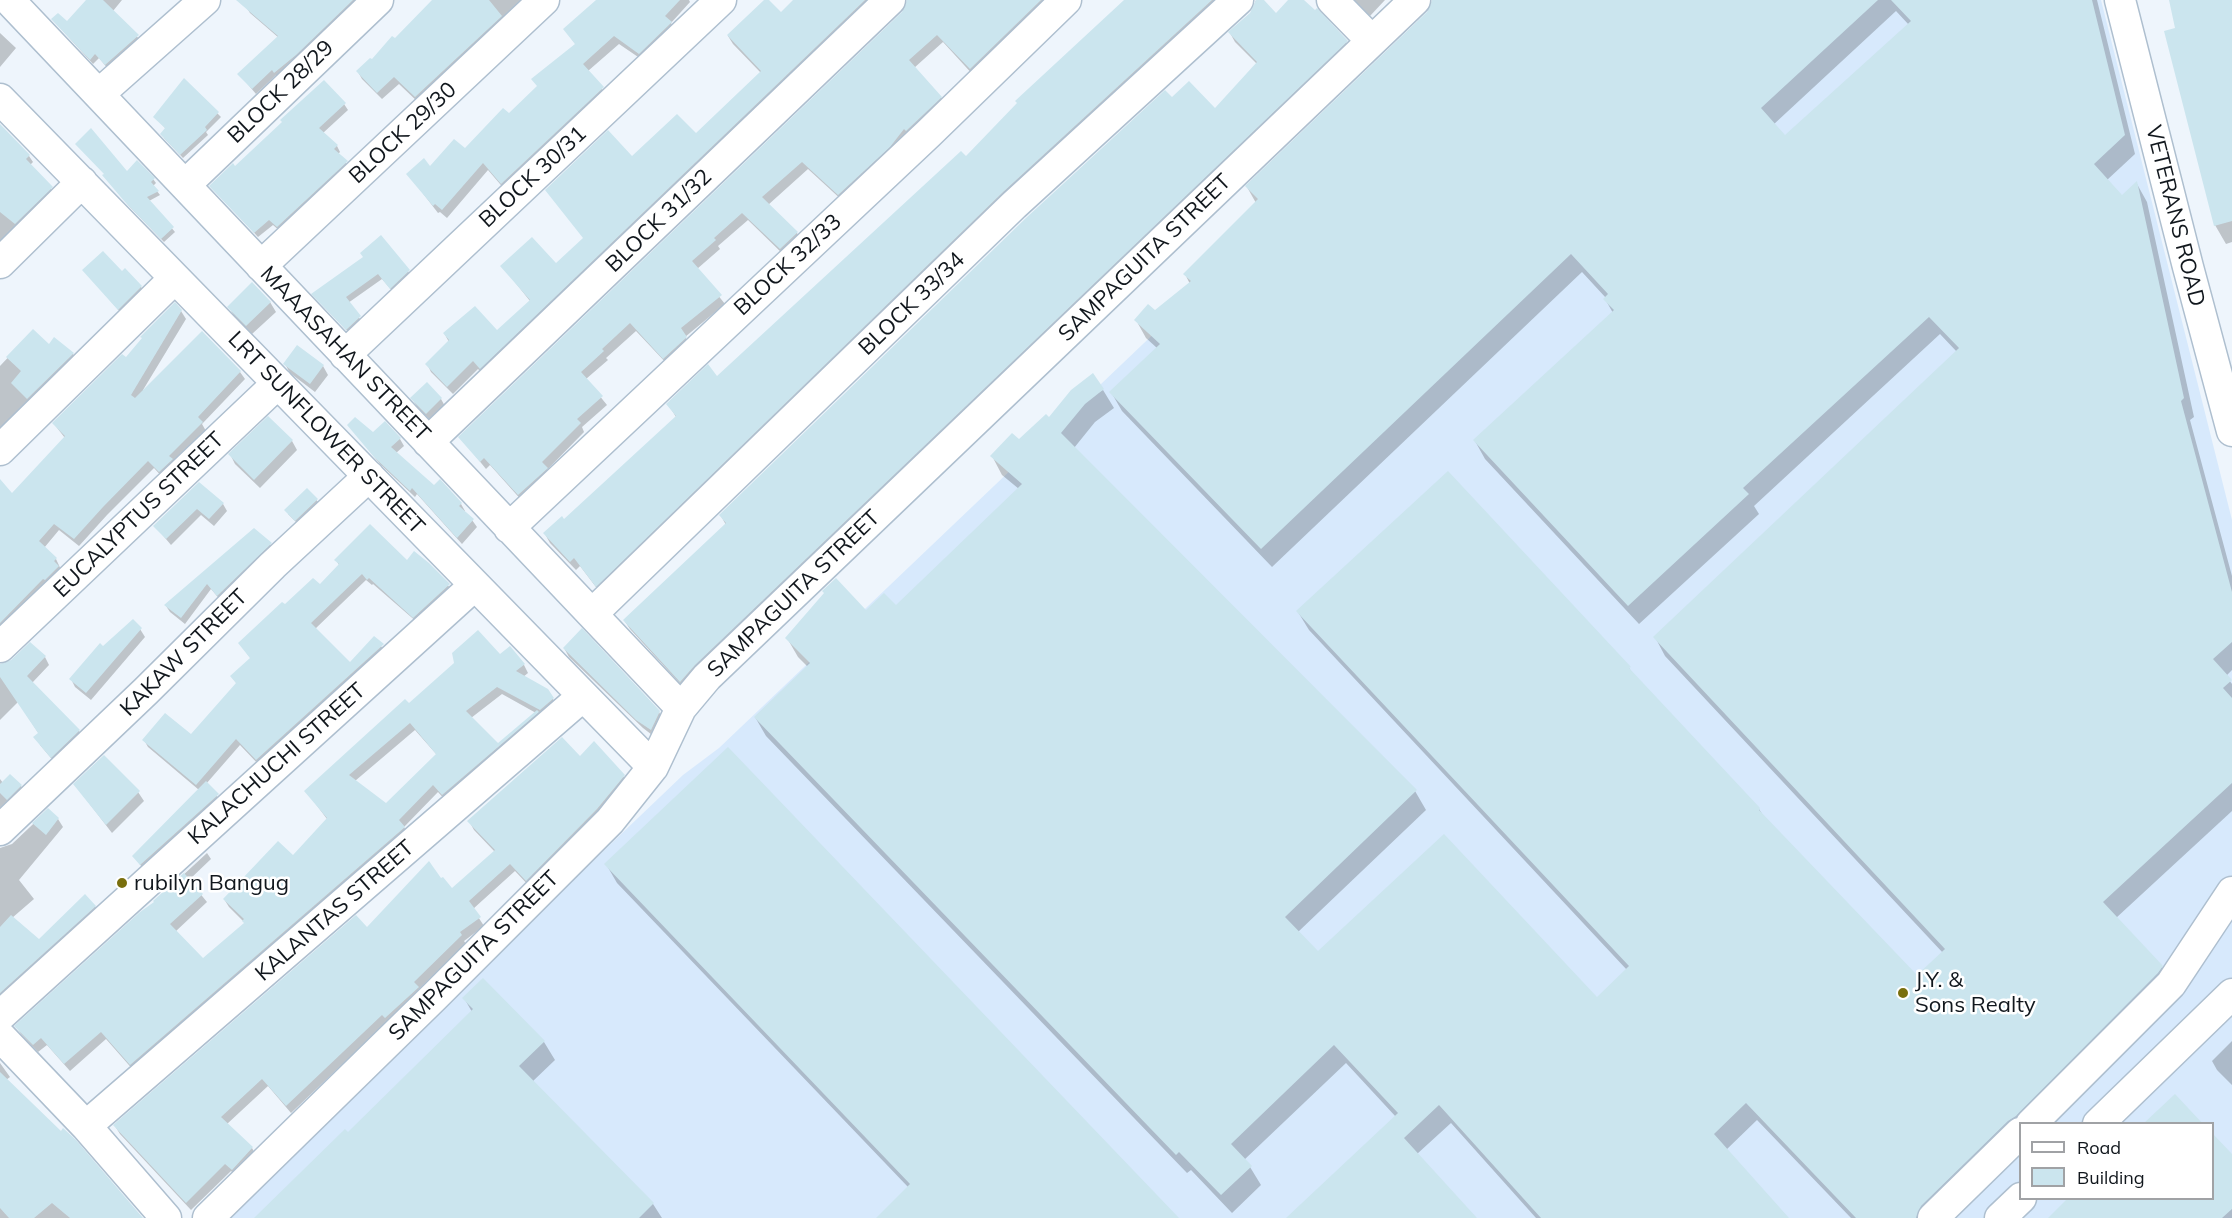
<!DOCTYPE html>
<html>
<head>
<meta charset="utf-8">
<style>
  body { margin:0 }
  #map { position:relative; width:2232px; height:1218px; overflow:hidden; background:#eef5fc; font-family:Mulish,sans-serif }
  canvas { display:block }
  .legend { position:absolute; left:2019px; top:1122px; width:195px; height:78px; box-sizing:border-box; background:#fff; border:2px solid #a0a2a5; margin:0; padding:8px 10px; list-style:none; font-size:18px; color:#11171d }
  .legend li { display:flex; align-items:center; gap:12px; height:30px }
  .legend b { width:30px; border:2px solid #a0a2a5 }
</style>
</head>
<body>
<div id="map">
<canvas width="2232" height="1218"></canvas>
<ul class="legend">
<li><b style="height:8px;background:#fff"></b>Road</li>
<li><b style="height:16px;background:#cbe5ee"></b>Building</li>
</ul>
</div>
<script>
const ctx = document.querySelector('canvas').getContext('2d');
ctx.lineJoin = 'round';
function fill(path, color) { ctx.fillStyle = color; ctx.fill(path, 'evenodd'); }
const toPath = rows => new Path2D(rows.map(r => 'M' + r).join(''));
function strokePath(path, color, width, dash) { ctx.strokeStyle = color; ctx.lineWidth = width; ctx.lineCap = dash ? 'butt' : 'round'; ctx.setLineDash(dash || []); ctx.stroke(path); }
function drawText(font, color, halo, rows, align = 'center') {
  ctx.font = font + ' Mulish,sans-serif'; ctx.lineWidth = 5; ctx.setLineDash([]); ctx.textBaseline = 'middle'; ctx.strokeStyle = halo; ctx.fillStyle = color; for (const [text, x, y, turn = 0] of rows) {
    ctx.save(); ctx.translate(x, y); ctx.rotate((+turn || 0) * Math.PI / 180); ctx.textAlign = isNaN(turn) ? turn : align; if (halo) ctx.strokeText(text, 0, 0); ctx.fillText(text, 0, 0); ctx.restore();
  }
}
const built = toPath([
  [1504,0,2101,0,2232,520,2232,1218,219,1218,683,775,719,748],
  [2020,1124,2212,1124,2212,1198,2020,1198]
]);
const shadow = toPath([
  [88,0,122,0,113,11,141,41,109,70,99,58,93,64,53,20,67,24],
  [253,0,362,0,279,78,276,75,256,94,239,74,279,38,250,13,246,7],
  [436,0,531,0,420,104,399,84,382,99,362,79,358,72,372,62],
  [599,0,689,0,690,2,671,23,676,32,644,61,619,44,588,71,607,96,506,191,488,170,447,218,440,212,438,213,408,174,430,168,466,150,509,115,538,88,576,45,565,30],
  [767,0,781,14,795,0,878,0,485,376,478,369,453,394,431,372,427,364,449,342,444,333,497,332,530,301,502,266,555,265,584,239,632,158,696,135,761,73,733,44,728,36],
  [908,0,1054,0,975,77,943,42,914,68,941,97,945,106,844,202,808,169,768,205,797,233,802,242,786,257,748,220,718,246,720,249,697,269,725,304,685,337,691,346,669,366,636,331,606,358,608,360,586,379,607,405,582,427,584,432,547,470,551,477,524,503,490,465,486,469,460,437,903,13],
  [1126,0,1228,0,602,595,580,566,576,570,550,543,545,534,564,521,676,417,668,404,717,378,966,158],
  [1256,0,1262,0,1276,15,1290,0,1302,0,1346,42,1352,51,686,690,630,629,624,620,726,525,721,516,1215,111,1257,64,1235,42,1230,33,1251,14],
  [1353,0,1385,0,1370,16],
  [1433,0,2097,0,2135,154,2107,180,2122,197,2137,184,2147,202,2194,417,2190,420,2232,576,2232,670,2226,676,2232,684,2232,811,2116,918,2161,966,2172,985,1938,1218,1851,1218,1757,1120,1726,1150,1788,1218,1536,1218,1451,1123,1417,1154,1475,1218,1288,1218,1396,1117,1346,1063,1244,1160,1250,1167,1261,1185,1232,1213,1191,1170,1187,1173,766,736,755,717,808,667,798,657,787,638,866,612,896,607,1019,489,1002,475,992,456,1019,441,1049,420,1103,390,1114,408,1095,422,1074,448,1415,791,1426,810,1298,932,1318,953,1597,999,1627,970,1309,630,1298,612,1629,668,1633,674,1759,809,1764,817,1917,977,1943,953,1665,656,1655,637,1957,352,1940,334,1754,506,1759,514,1639,624,1485,459,1475,441,1613,313,1605,299,1606,298,1582,272,1272,567,1122,411,1111,392,1157,348,1146,338,1136,320,1155,312,1190,284,1185,274,1256,203,1247,187,1428,13],
  [1896,11,1909,25,1785,137,1773,125],
  [2170,0,2232,0,2232,242,2226,244,2215,225],
  [0,33,16,48,0,67],
  [184,80,221,117,206,132,208,135,183,158,164,138,166,129,155,117],
  [344,104,348,110,323,133,337,146,340,152,338,154,350,168,281,232,273,225,258,237,211,186,235,168,283,122],
  [0,126,29,156,33,162,30,165,55,194,0,249],
  [127,173,153,179,156,183,153,186,160,195,149,201,175,232,164,242,129,206,107,179],
  [364,258,408,271,411,277,394,293,382,279,348,303,363,323,350,334,317,299],
  [122,273,141,287,144,291,121,313,87,274],
  [270,302,276,312,252,334,234,316,229,307],
  [181,311,186,319,143,390,240,372,245,379,202,424,206,431,173,463,164,479,154,468,107,515,79,546,59,530,44,548,56,559,63,574,0,635,0,489,12,495,65,438,54,424],
  [33,331,49,346,73,354,78,363,0,434,0,366],
  [285,364,323,366,328,375,315,392,290,373],
  [427,384,441,399,446,408,432,422,417,407,412,398],
  [268,418,292,441,297,450,260,488,235,464,230,454],
  [349,425,373,434,400,439,404,446,396,453,434,487,461,504,465,511,464,512,472,520,477,527,462,544,417,494,415,497,380,464],
  [199,484,223,504,227,511,214,526,201,515,171,545,155,526],
  [307,490,320,504,298,524,288,514],
  [270,544,274,551,222,602,211,589,185,624,170,612,166,606],
  [336,560,428,564,453,591,418,623,373,584,372,585,366,580,315,629,350,664,374,638,386,652,260,766,240,745,206,784,221,801,145,871,138,862,199,790,148,747,144,740,191,736,237,684,231,676,251,659,240,644,285,606,320,586,339,565],
  [140,629,145,637,91,700,75,687,71,679,102,648],
  [564,648,659,712,664,721,656,738,643,728,569,657],
  [500,656,524,665,528,673,523,677,547,691,558,706,545,718,538,714,542,720,447,802,438,792,404,827,409,836,135,1072,106,1039,70,1071,47,1045,38,1052,21,1034,16,1026,156,903,155,901,207,853,211,859,189,880,207,902,175,932,203,960,246,924,229,907,224,899,293,857,327,819,306,791,409,705],
  [502,694,536,713,498,745,471,718],
  [415,730,437,755,386,805,355,781],
  [45,657,49,665,32,683,79,731,83,739,56,764,40,745,39,734,18,702,0,720,0,665],
  [580,758,623,776,628,784,531,888,515,871,473,909,484,926,464,941,466,944,418,990,422,997,387,1022,291,1113,268,1086,227,1124,252,1148,257,1157,237,1177,231,1171,191,1210,120,1134,115,1126,367,929,441,880,452,890,495,852,474,830,469,821],
  [10,776,21,786,26,794,0,818,0,779,3,783],
  [75,785,138,792,144,801,112,833],
  [48,810,58,819,63,827,19,880,34,899,12,918,39,942,95,906,99,914,0,1004,0,848,12,844],
  [606,864,1177,1218,878,1218,908,1187,617,883],
  [464,998,544,1042,555,1060,532,1082,653,1204,662,1218,256,1218,348,1134,472,1012],
  [2232,1041,2232,1085,2217,1070,2212,1061],
  [0,1063,10,1077,6,1080,141,1218,0,1218],
  [2232,1160,2232,1218,2050,1218,2212,1198]
]);
const building = toPath([
  [86,0,103,0,139,35,105,65,95,54,90,60,51,19,58,13,67,21],
  [236,0,353,0,296,55,274,73,272,70,252,89,237,74,278,36],
  [432,0,489,0,502,16,415,97,394,77,377,93,356,71,370,58,372,59,392,36,395,38],
  [596,0,680,0,665,16,672,22,639,54,614,36,583,64,604,87,501,184,483,163,442,210,435,204,433,206,406,174,424,158,430,166,454,139,465,148,503,108,509,113,537,86,531,79,575,44,563,29],
  [764,0,769,0,781,12,793,0,865,0,480,369,473,361,447,387,425,364,449,340,443,333,475,306,497,330,530,300,500,266,532,237,556,263,583,238,545,190,608,130,632,156,677,114,696,133,761,71,727,35],
  [907,0,1041,0,970,69,937,35,909,60,942,97,906,131,904,129,890,147,838,195,802,162,762,197,798,232,780,249,742,213,714,238,716,240,692,261,722,295,681,328,687,337,663,359,630,323,602,349,604,351,581,372,603,396,577,419,581,423,542,462,548,468,518,495,484,458,480,462,458,437,902,12],
  [1124,0,1212,0,1002,193,596,587,574,558,570,562,543,533,562,516,564,519,676,416,666,404,708,364,717,376,961,151,966,156,1017,103,1015,101],
  [1256,0,1264,0,1276,13,1288,0,1304,0,1315,10,1317,8,1348,41,695,665,680,682,623,620,726,523,719,515,1026,218,1165,90,1172,97,1189,81,1215,108,1257,62,1228,32,1250,13],
  [1432,0,1878,0,1761,108,1785,135,1911,21,1891,0,2092,0,2125,135,2094,164,2122,195,2137,181,2184,398,2181,401,2232,592,2232,642,2213,659,2232,680,2223,688,2232,698,2232,783,2103,902,2163,966,2158,973,2016,1116,2008,1121,1921,1206,1916,1218,1856,1218,1746,1103,1714,1134,1789,1218,1541,1218,1439,1105,1404,1138,1477,1218,1286,1218,1398,1113,1334,1045,1231,1144,1252,1166,1221,1195,1179,1152,1176,1155,754,717,810,663,785,638,824,593,822,591,836,578,866,610,884,593,896,605,1022,484,990,456,1012,433,1019,439,1046,414,1049,417,1071,390,1093,373,1104,389,1085,404,1061,433,1417,790,1285,917,1318,951,1444,834,1597,997,1629,966,1296,611,1448,471,1631,667,1629,668,1760,808,1759,810,1917,975,1945,949,1653,637,1959,348,1929,317,1743,488,1749,494,1628,606,1473,440,1614,310,1603,299,1608,294,1571,254,1261,549,1109,392,1160,344,1134,320,1148,304,1155,310,1191,281,1183,274,1258,199,1245,186,1427,12],
  [2169,0,2232,0,2232,221,2214,226,2164,31,2175,28],
  [184,78,219,112,205,127,207,130,180,155,160,134,165,128,153,117],
  [324,80,346,103,319,128,338,145,334,149,348,161,277,227,269,220,254,233,209,186,233,163,235,166,282,122,280,120],
  [0,124,30,155,26,159,53,187,15,224,0,212],
  [91,128,127,171,137,160,155,178,151,182,159,191,147,197,174,227,161,239,125,202,102,175,104,174,75,144],
  [381,235,410,270,390,289,378,274,346,297,361,316,346,330,311,294,363,257,360,253],
  [103,251,122,271,125,268,142,286,118,310,82,270],
  [252,282,271,302,246,326,227,307],
  [175,302,182,310,131,395,135,398,202,331,241,371,198,417,203,422,169,456,173,459,159,472,148,461,103,507,74,539,54,524,39,541,57,558,54,561,59,566,45,580,43,579,0,623,0,479,12,493,65,436,52,423,122,354,126,357,142,338,140,337],
  [33,329,49,344,54,337,74,353,27,399,11,383,21,371,6,357],
  [297,345,324,365,310,384,283,364],
  [427,382,442,398,426,414,410,398],
  [268,416,293,440,254,480,228,454],
  [355,417,373,432,385,421,401,438,391,447,434,485,440,479,462,503,459,506,474,519,457,538,412,488,410,491,374,457,347,425],
  [199,482,224,503,209,519,197,509,166,539,153,526],
  [307,488,318,499,295,521,284,510],
  [370,524,407,560,414,551,429,563,450,584,413,618,369,578,367,580,362,574,311,623,350,662,374,636,384,644,256,760,236,739,196,785,142,740,165,713,191,734,236,683,230,676,250,658,238,643,282,602,285,604,313,578,320,584,339,564,334,560],
  [254,528,272,543,217,596,207,584,181,618,164,605],
  [133,619,142,628,86,693,69,679,100,643,103,646],
  [582,628,660,711,651,730,636,720,563,648],
  [478,630,500,654,510,646,525,664,516,671,548,689,554,698,540,710,497,687,466,711,498,743,537,710,539,712,442,795,433,785,399,820,405,827,130,1065,101,1032,64,1064,41,1038,33,1045,14,1026,140,912,154,902,153,901,208,851,184,873,203,894,170,924,203,958,244,923,242,921,244,919,223,899,278,841,293,855,327,818,304,791,405,699,409,703,454,663,452,653],
  [410,723,436,754,386,803,349,775],
  [30,642,46,656,27,676,80,730,51,758,33,737,38,733,0,677,0,664,11,660],
  [562,737,580,756,594,741,625,775,597,809,526,881,510,864,469,901,481,917,460,932,462,935,414,982,419,987,385,1018,382,1015,286,1106,262,1079,221,1117,253,1147,232,1170,225,1164,186,1203,113,1125,356,915,367,927,429,861,441,878,443,877,452,888,495,850,467,821],
  [728,747,1179,1218,876,1218,910,1184,604,864],
  [104,755,140,791,106,825,73,784],
  [10,774,22,785,7,800,0,793,0,784],
  [206,781,219,794,140,865,132,856],
  [48,808,59,818,46,835,32,823],
  [85,894,96,906,0,993,0,927,11,915,39,939],
  [483,978,545,1041,519,1066,654,1203,639,1218,254,1218,345,1129,348,1132,473,1009,462,998],
  [0,1072,61,1131,63,1128,76,1140,143,1218,70,1218,52,1203,34,1218,9,1218,0,1208],
  [2175,1094,2203,1124,2143,1124],
  [2212,1133,2232,1154,2232,1209,2222,1218,2048,1218,2068,1198,2212,1198]
]);
const minor = toPath([
  [9,0,681,708],
  [1332,0,1372,41],
  [2120,0,2188,267,2232,431],
  [99,94,205,0],
  [0,99,653,767],
  [185,185,378,0],
  [0,263,82,182],
  [261,266,544,0],
  [345,355,721,0],
  [428,442,890,0],
  [0,450,175,278],
  [509,528,928,134,1066,0],
  [592,614,1014,205,1238,0],
  [0,647,278,383],
  [0,830,146,691,273,565,369,476],
  [0,1016,475,585],
  [0,1036,86,1126,166,1218],
  [2031,1124,2171,984,2232,892],
  [2098,1124,2232,994],
  [86,1126,583,696],
  [208,1218,435,996,610,821,653,767,681,708,707,677,1415,0],
  [1933,1218,2020,1133],
  [2000,1218,2021,1198]
]);
const markers = [
  [122,883,6,"#796f0d"],
  [1903,993,6,"#796f0d"]
];
const streetNames = [
  ["BLOCK 28/29",281,92,-44],
  ["BLOCK 29/30",403,133,-43],
  ["BLOCK 30/31",533,177,-43],
  ["VETERANS ROAD",2175,216,76],
  ["BLOCK 31/32",659,221,-44],
  ["SAMPAGUITA STREET",1145,258,-44],
  ["BLOCK 32/33",788,265,-43],
  ["BLOCK 33/34",912,304,-44],
  ["MAAASAHAN STREET",345,354,46],
  ["LRT SUNFLOWER STREET",326,433,46],
  ["EUCALYPTUS STREET",139,515,-44],
  ["SAMPAGUITA STREET",794,594,-44],
  ["KAKAW STREET",184,653,-45],
  ["KALACHUCHI STREET",277,764,-42],
  ["KALANTAS STREET",335,911,-41],
  ["SAMPAGUITA STREET",474,956,-45]
];
const poiNames = [
  ["rubilyn Bangug",134,883],
  ["J.Y. &",1915,980],
  ["Sons Realty",1915,1005]
];
fill(built, '#d7e9fc');
fill(shadow, '#0003');
fill(building, '#cbe5ee');
strokePath(minor, '#aebfcf', 33);
strokePath(minor, '#fff', 30);
for (const [x, y, r, color] of markers) { const dot = new Path2D(); dot.arc(x, y, r, 0, 2 * Math.PI); ctx.fillStyle = color; ctx.fill(dot); strokePath(dot, '#fff', 2); }
drawText('22px', '#11171d', '#fff', streetNames);
drawText('22px', '#11171d', '#fff', poiNames, 'left');
</script>
</body>
</html>
